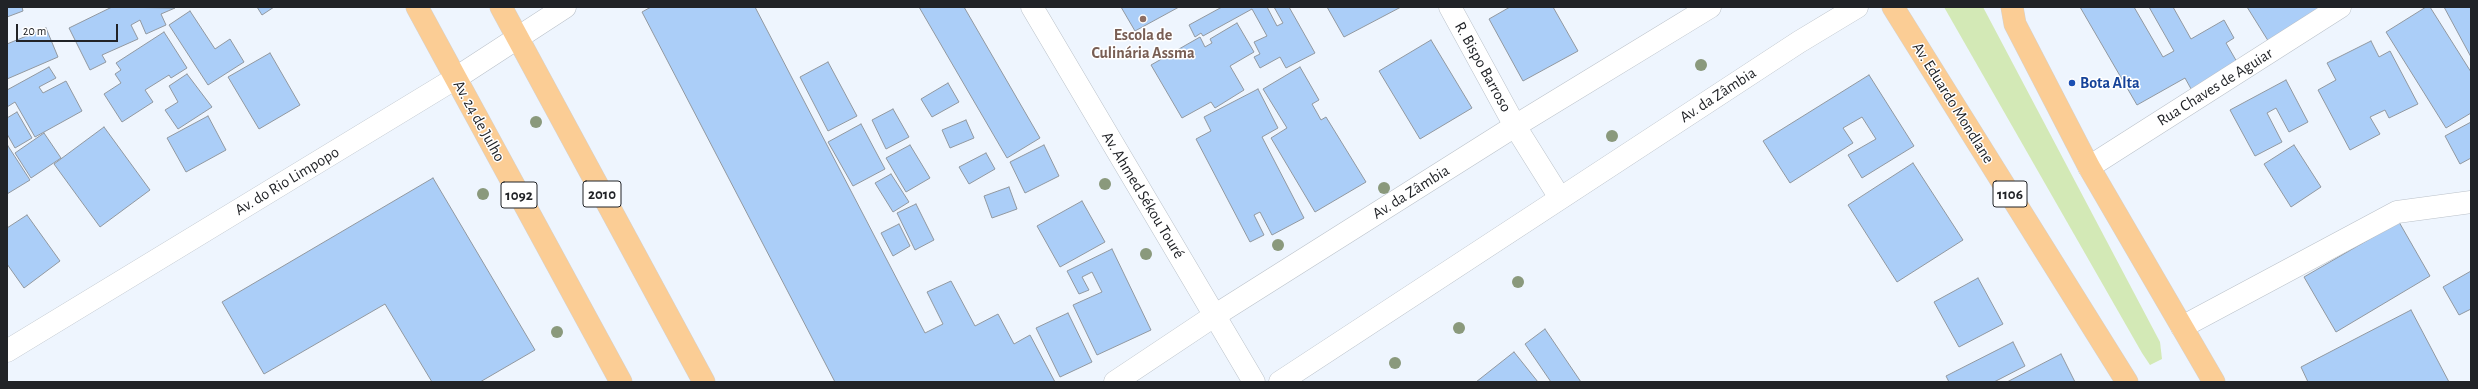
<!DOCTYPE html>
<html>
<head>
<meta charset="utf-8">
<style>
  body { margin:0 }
  #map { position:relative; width:2478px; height:389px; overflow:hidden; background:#eef5fe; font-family:"Alegreya Sans",sans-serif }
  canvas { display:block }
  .frame { position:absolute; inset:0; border:8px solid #212327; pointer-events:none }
  .scale { position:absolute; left:16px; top:24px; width:102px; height:18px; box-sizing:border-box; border:2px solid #212327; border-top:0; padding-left:5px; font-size:12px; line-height:14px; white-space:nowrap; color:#212327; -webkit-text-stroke:3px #fff; paint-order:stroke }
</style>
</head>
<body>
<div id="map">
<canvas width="2478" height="389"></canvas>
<div class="frame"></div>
<div class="scale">20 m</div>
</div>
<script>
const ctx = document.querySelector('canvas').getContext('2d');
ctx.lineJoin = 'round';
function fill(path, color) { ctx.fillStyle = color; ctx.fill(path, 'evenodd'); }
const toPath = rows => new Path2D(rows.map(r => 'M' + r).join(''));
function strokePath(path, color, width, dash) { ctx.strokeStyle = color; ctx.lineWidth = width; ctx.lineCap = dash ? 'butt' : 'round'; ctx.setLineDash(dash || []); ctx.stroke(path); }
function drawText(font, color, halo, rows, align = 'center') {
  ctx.font = font + ' "Alegreya Sans",sans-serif'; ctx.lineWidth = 3; ctx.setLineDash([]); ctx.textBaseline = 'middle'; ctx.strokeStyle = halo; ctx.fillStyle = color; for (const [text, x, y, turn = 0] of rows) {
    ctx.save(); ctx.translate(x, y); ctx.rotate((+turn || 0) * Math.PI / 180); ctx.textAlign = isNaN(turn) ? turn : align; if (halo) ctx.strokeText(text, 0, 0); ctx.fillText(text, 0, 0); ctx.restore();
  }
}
const green = toPath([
  [1944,7,1983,7,2160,342,2162,359,2150,365,2142,353]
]);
const building = toPath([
  [7,7,22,7,23,11,7,17,7,7],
  [112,7,175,8,161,14,166,25,146,34,140,20,131,25,138,39,102,55,106,62,90,70,69,28,112,7],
  [257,7,274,7,262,15,257,7],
  [651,7,755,7,925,333,943,324,927,292,951,281,975,326,998,314,1014,344,1030,335,1055,382,835,382,642,12,651,7],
  [919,7,964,7,1040,138,1007,158,919,7],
  [1121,7,1179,7,1135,31,1121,7],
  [1222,7,1267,7,1277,26,1283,23,1274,7,1289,7,1315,53,1286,68,1280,57,1260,68,1254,57,1260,54,1254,42,1267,36,1252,9,1203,36,1201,33,1195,37,1189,25,1222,7],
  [1327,7,1401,7,1344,37,1327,7],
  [1510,7,1553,7,1578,51,1523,81,1489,19,1510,7],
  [2080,7,2134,7,2163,57,2174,51,2149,7,2173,7,2191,39,2224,20,2234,38,2226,43,2241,69,2195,96,2185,78,2137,105,2080,7],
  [2247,7,2337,7,2272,47,2247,7],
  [2426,7,2430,7,2471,72,2471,113,2446,128,2386,32,2426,7],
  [2444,7,2471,7,2471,57,2444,7],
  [190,11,215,49,230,39,244,62,208,85,169,25,190,11],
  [1237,23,1254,52,1230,66,1244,90,1215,108,1211,102,1182,118,1151,65,1200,37,1205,47,1212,43,1210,39,1237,23],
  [46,28,58,57,7,79,7,44,46,28],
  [164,32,187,68,171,78,169,75,145,90,153,102,122,122,104,94,121,83,115,74,121,70,116,63,164,32],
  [1431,40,1472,108,1420,139,1379,71,1431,40],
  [2371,41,2379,57,2390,51,2418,104,2389,118,2385,110,2370,117,2380,134,2350,150,2318,90,2336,80,2327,63,2371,41],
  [270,53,300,105,259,129,228,77,270,53],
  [828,62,857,116,828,131,800,77,828,62],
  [49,67,56,78,39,87,43,93,66,81,82,111,35,137,15,102,7,107,7,90,49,67],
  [1300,67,1319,100,1312,104,1321,120,1326,117,1366,182,1315,212,1271,138,1287,128,1263,89,1300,67],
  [187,74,212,107,178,129,165,110,178,102,169,86,187,74],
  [1869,75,1914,146,1862,178,1848,155,1876,139,1862,117,1843,128,1853,143,1790,183,1763,141,1869,75],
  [2286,80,2308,122,2289,132,2276,108,2267,113,2282,142,2255,156,2230,110,2286,80],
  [948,83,959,102,932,117,921,99,948,83],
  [1258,89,1278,128,1262,137,1304,218,1272,235,1260,212,1254,215,1264,235,1250,242,1196,139,1211,131,1204,117,1258,89],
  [893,109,909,137,886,149,872,120,893,109],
  [17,112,32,138,15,148,7,134,7,118,17,112],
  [208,116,226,150,186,172,167,138,208,116],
  [966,120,974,138,950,148,942,130,966,120],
  [2471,122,2471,158,2460,164,2445,136,2471,122],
  [861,124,885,169,853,186,828,142,861,124],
  [104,127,150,190,100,227,54,164,104,127],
  [44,133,61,158,31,178,15,153,44,133],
  [910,145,930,178,906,192,886,158,910,145],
  [1044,145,1059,176,1025,193,1010,162,1044,145],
  [2294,145,2321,187,2291,207,2264,164,2294,145],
  [8,146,30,180,7,194,7,147,8,146],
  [986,153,995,169,969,184,959,167,986,153],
  [1913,163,1963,240,1897,282,1848,205,1913,163],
  [891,174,909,202,893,212,875,183,891,174],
  [433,178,535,350,480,382,432,382,385,304,264,374,222,302,433,178],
  [1009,187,1017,209,992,218,984,196,1009,187],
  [1082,201,1105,242,1060,267,1037,226,1082,201],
  [916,204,934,240,915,250,897,213,916,204],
  [27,215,60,261,24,288,7,264,7,228,27,215],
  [2399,222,2430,276,2336,332,2304,277,2399,222],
  [899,224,910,246,893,256,881,233,899,224],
  [1112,249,1151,330,1097,355,1073,305,1102,292,1092,272,1082,277,1089,290,1079,294,1067,271,1112,249],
  [2471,271,2471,309,2459,315,2443,287,2471,271],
  [1978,278,2003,324,1959,347,1934,302,1978,278],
  [2411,310,2449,382,2308,382,2301,367,2411,310],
  [1068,313,1092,362,1060,377,1036,328,1068,313],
  [1545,329,1581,382,1551,382,1525,344,1545,329],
  [2013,342,2025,366,1994,382,1949,382,1946,376,2013,342],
  [1514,352,1538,382,1476,382,1514,352],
  [2061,354,2075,382,2007,382,2061,354]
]);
const minor = toPath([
  [1032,7,1254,382],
  [1450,7,1515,126,1560,198],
  [2089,167,2340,7],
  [2182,327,2397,212,2471,202],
  [7,351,456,78,565,7]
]);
const tertiary = toPath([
  [1115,382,1214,316,1515,126,1710,7],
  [1280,382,1799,42,1857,7]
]);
const primary = toPath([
  [417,7,621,382],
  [501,7,704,382],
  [1893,7,2127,382],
  [2012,7,2015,24,2089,167,2214,382]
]);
const trees = [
  [1701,65],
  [536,122],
  [1612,136],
  [1105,184],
  [1384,188],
  [483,194],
  [1278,245],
  [1146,254],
  [1518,282],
  [1459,328],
  [557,332],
  [1395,363]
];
const markers = [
  [1143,19,4,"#8d6e63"],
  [2072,83,4,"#1a4fb4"]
];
const shields = [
  [602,194,38],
  [2010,194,34],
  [519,195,36]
];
const shieldNames = [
  ["2010",602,194],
  ["1106",2010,194],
  ["1092",519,195]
];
const educationNames = [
  ["Escola de",1143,35],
  ["Culinária Assma",1143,53]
];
const streetNames = [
  ["R. Bispo Barroso",1483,67,61],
  ["Rua Chaves de Aguiar",2215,87,-32],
  ["Av. da Zâmbia",1718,95,-33],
  ["Av. Eduardo Mondlane",1953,103,58],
  ["Av. 24 de Julho",479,121,61],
  ["Av. do Rio Limpopo",287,181,-31],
  ["Av. da Zâmbia",1411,192,-32],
  ["Av. Ahmed Sékou Touré",1143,195,59]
];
const transitNames = [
  ["Bota Alta",2080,83]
];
fill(green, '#d3e9b6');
fill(building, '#abcef8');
strokePath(building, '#9198a0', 1);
strokePath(minor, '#bac1c9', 23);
strokePath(tertiary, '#bac1c9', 23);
strokePath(primary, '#d3d3d4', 23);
strokePath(minor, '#fff', 22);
strokePath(tertiary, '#fff', 22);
strokePath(primary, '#fbcd95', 22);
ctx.fillStyle = '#8a997c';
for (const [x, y] of trees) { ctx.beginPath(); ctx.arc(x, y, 6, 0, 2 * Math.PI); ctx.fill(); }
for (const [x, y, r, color] of markers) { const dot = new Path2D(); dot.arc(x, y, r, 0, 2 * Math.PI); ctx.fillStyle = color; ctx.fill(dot); strokePath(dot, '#fff', 1.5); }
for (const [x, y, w] of shields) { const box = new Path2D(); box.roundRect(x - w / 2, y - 13, w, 26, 3); ctx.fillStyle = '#fff'; ctx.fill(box); strokePath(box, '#212327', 1); }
drawText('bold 15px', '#212327', null, shieldNames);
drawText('bold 16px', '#785e54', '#fff', educationNames);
drawText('16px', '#212327', '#fff', streetNames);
drawText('bold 16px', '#164399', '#fff', transitNames, 'left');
</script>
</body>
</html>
